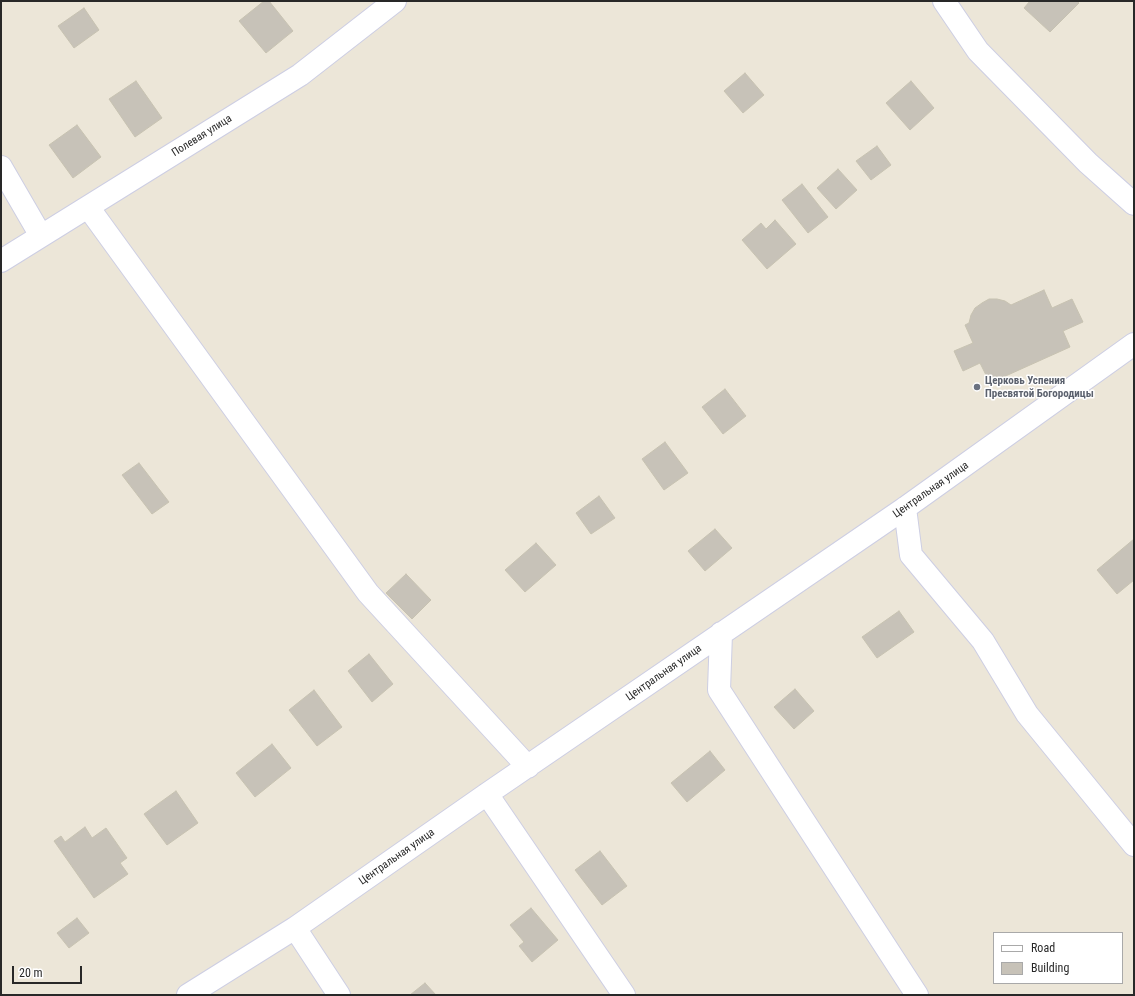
<!DOCTYPE html>
<html>
<head>
<meta charset="utf-8">
<style>
  body { margin:0 }
  #map { position:relative; width:1135px; height:996px; overflow:hidden; background:#ece6d8; font-family:"Roboto Condensed",sans-serif }
  canvas { display:block }
  .frame { position:absolute; inset:0; border:2px solid #282828; pointer-events:none }
  .legend { position:absolute; left:993px; top:932px; width:130px; height:52px; box-sizing:border-box; background:#fff; border:1px solid #a9a9a9; margin:0; padding:5px 7px; list-style:none; font-size:12px; color:#282828 }
  .legend li { display:flex; align-items:center; gap:8px; height:20px }
  .legend b { width:20px; border:1px solid #a9a9a9 }
  .scale { position:absolute; left:12px; top:966px; width:70px; height:18px; box-sizing:border-box; border:2px solid #282828; border-top:0; padding-left:5px; font-size:12px; line-height:14px; white-space:nowrap; color:#282828; -webkit-text-stroke:3px #fff; paint-order:stroke }
</style>
</head>
<body>
<div id="map">
<canvas width="1135" height="996"></canvas>
<div class="frame"></div>
<ul class="legend">
<li><b style="height:5px;background:#fff"></b>Road</li>
<li><b style="height:11px;background:#c7c2b8"></b>Building</li>
</ul>
<div class="scale">20 m</div>
</div>
<script>
const ctx = document.querySelector('canvas').getContext('2d');
ctx.lineJoin = 'round';
function fill(path, color) { ctx.fillStyle = color; ctx.fill(path, 'evenodd'); }
const toPath = rows => new Path2D(rows.map(r => 'M' + r).join(''));
function strokePath(path, color, width, dash) { ctx.strokeStyle = color; ctx.lineWidth = width; ctx.lineCap = dash ? 'butt' : 'round'; ctx.setLineDash(dash || []); ctx.stroke(path); }
function drawText(font, color, halo, rows, align = 'center') {
  ctx.font = font + ' "Roboto Condensed",sans-serif'; ctx.lineWidth = 3; ctx.setLineDash([]); ctx.textBaseline = 'middle'; ctx.strokeStyle = halo; ctx.fillStyle = color; for (const [text, x, y, turn = 0] of rows) {
    ctx.save(); ctx.translate(x, y); ctx.rotate((+turn || 0) * Math.PI / 180); ctx.textAlign = isNaN(turn) ? turn : align; if (halo) ctx.strokeText(text, 0, 0); ctx.fillText(text, 0, 0); ctx.restore();
  }
}
const building = toPath([
  [264,1,269,1,293,31,266,53,239,21,264,1],
  [1030,1,1077,1,1079,3,1050,32,1024,8,1030,1],
  [84,8,99,30,74,48,58,26,84,8],
  [745,73,764,95,743,113,724,91,745,73],
  [136,81,162,118,135,137,109,99,136,81],
  [911,81,934,108,910,130,886,103,911,81],
  [77,125,101,157,73,178,49,145,77,125],
  [877,146,891,165,871,180,856,161,877,146],
  [838,169,857,190,836,209,817,188,838,169],
  [802,184,828,217,808,233,782,200,802,184],
  [775,220,796,244,767,269,742,240,761,223,766,229,775,220],
  [1044,290,1052,308,1072,299,1083,322,1063,331,1070,347,990,383,980,363,963,371,954,351,973,343,965,325,969,323,971,315,975,308,982,303,989,299,997,299,1005,301,1011,305,1044,290],
  [725,389,746,416,723,434,702,407,725,389],
  [665,442,688,473,664,490,642,459,665,442],
  [139,463,169,502,152,514,122,475,139,463],
  [599,496,615,518,591,534,576,513,599,496],
  [715,529,732,548,705,571,688,551,715,529],
  [1134,539,1134,580,1117,594,1097,570,1134,539],
  [536,543,556,565,525,592,505,570,536,543],
  [406,574,431,600,412,619,386,593,406,574],
  [899,611,914,632,877,658,862,637,899,611],
  [369,654,393,684,372,702,348,671,369,654],
  [795,689,814,711,794,729,774,707,795,689],
  [314,690,342,727,317,746,289,710,314,690],
  [272,744,291,768,255,797,236,773,272,744],
  [710,751,725,770,687,802,671,783,710,751],
  [176,791,198,823,167,845,144,814,176,791],
  [85,827,92,838,106,828,127,858,120,863,128,874,94,898,54,841,61,836,65,842,85,827],
  [600,851,627,886,602,905,575,870,600,851],
  [531,908,558,940,532,962,519,946,524,942,510,925,531,908],
  [77,918,89,933,69,948,57,933,77,918],
  [425,983,436,995,410,995,425,983]
]);
const minor = toPath([
  [944,1,978,51,1088,163,1134,204],
  [1,167,41,236],
  [88,207,368,593,528,767],
  [1,261,300,75,395,1],
  [905,508,911,555,983,641,1027,714,1134,845],
  [721,633,719,690,917,995],
  [487,794,624,995],
  [295,928,339,995],
  [188,995,295,928,487,794,905,508,1134,344]
]);
const markers = [
  [977,387,4,"#6b7280"]
];
const streetNames = [
  ["Полевая улица",202,136,-32],
  ["Центральная улица",931,490,-35],
  ["Центральная улица",664,673,-35],
  ["Центральная улица",397,857,-35]
];
const worshipNames = [
  ["Церковь Успения",985,381],
  ["Пресвятой Богородицы",985,394]
];
fill(building, '#c7c2b8');
strokePath(building, '#c7c2b1', 1);
strokePath(minor, '#cdcee3', 24);
strokePath(minor, '#fff', 22);
for (const [x, y, r, color] of markers) { const dot = new Path2D(); dot.arc(x, y, r, 0, 2 * Math.PI); ctx.fillStyle = color; ctx.fill(dot); strokePath(dot, '#fff', 1.5); }
drawText('11px', '#282828', '#fff', streetNames);
drawText('bold 11px', '#5b616d', '#fff', worshipNames, 'left');
</script>
</body>
</html>
